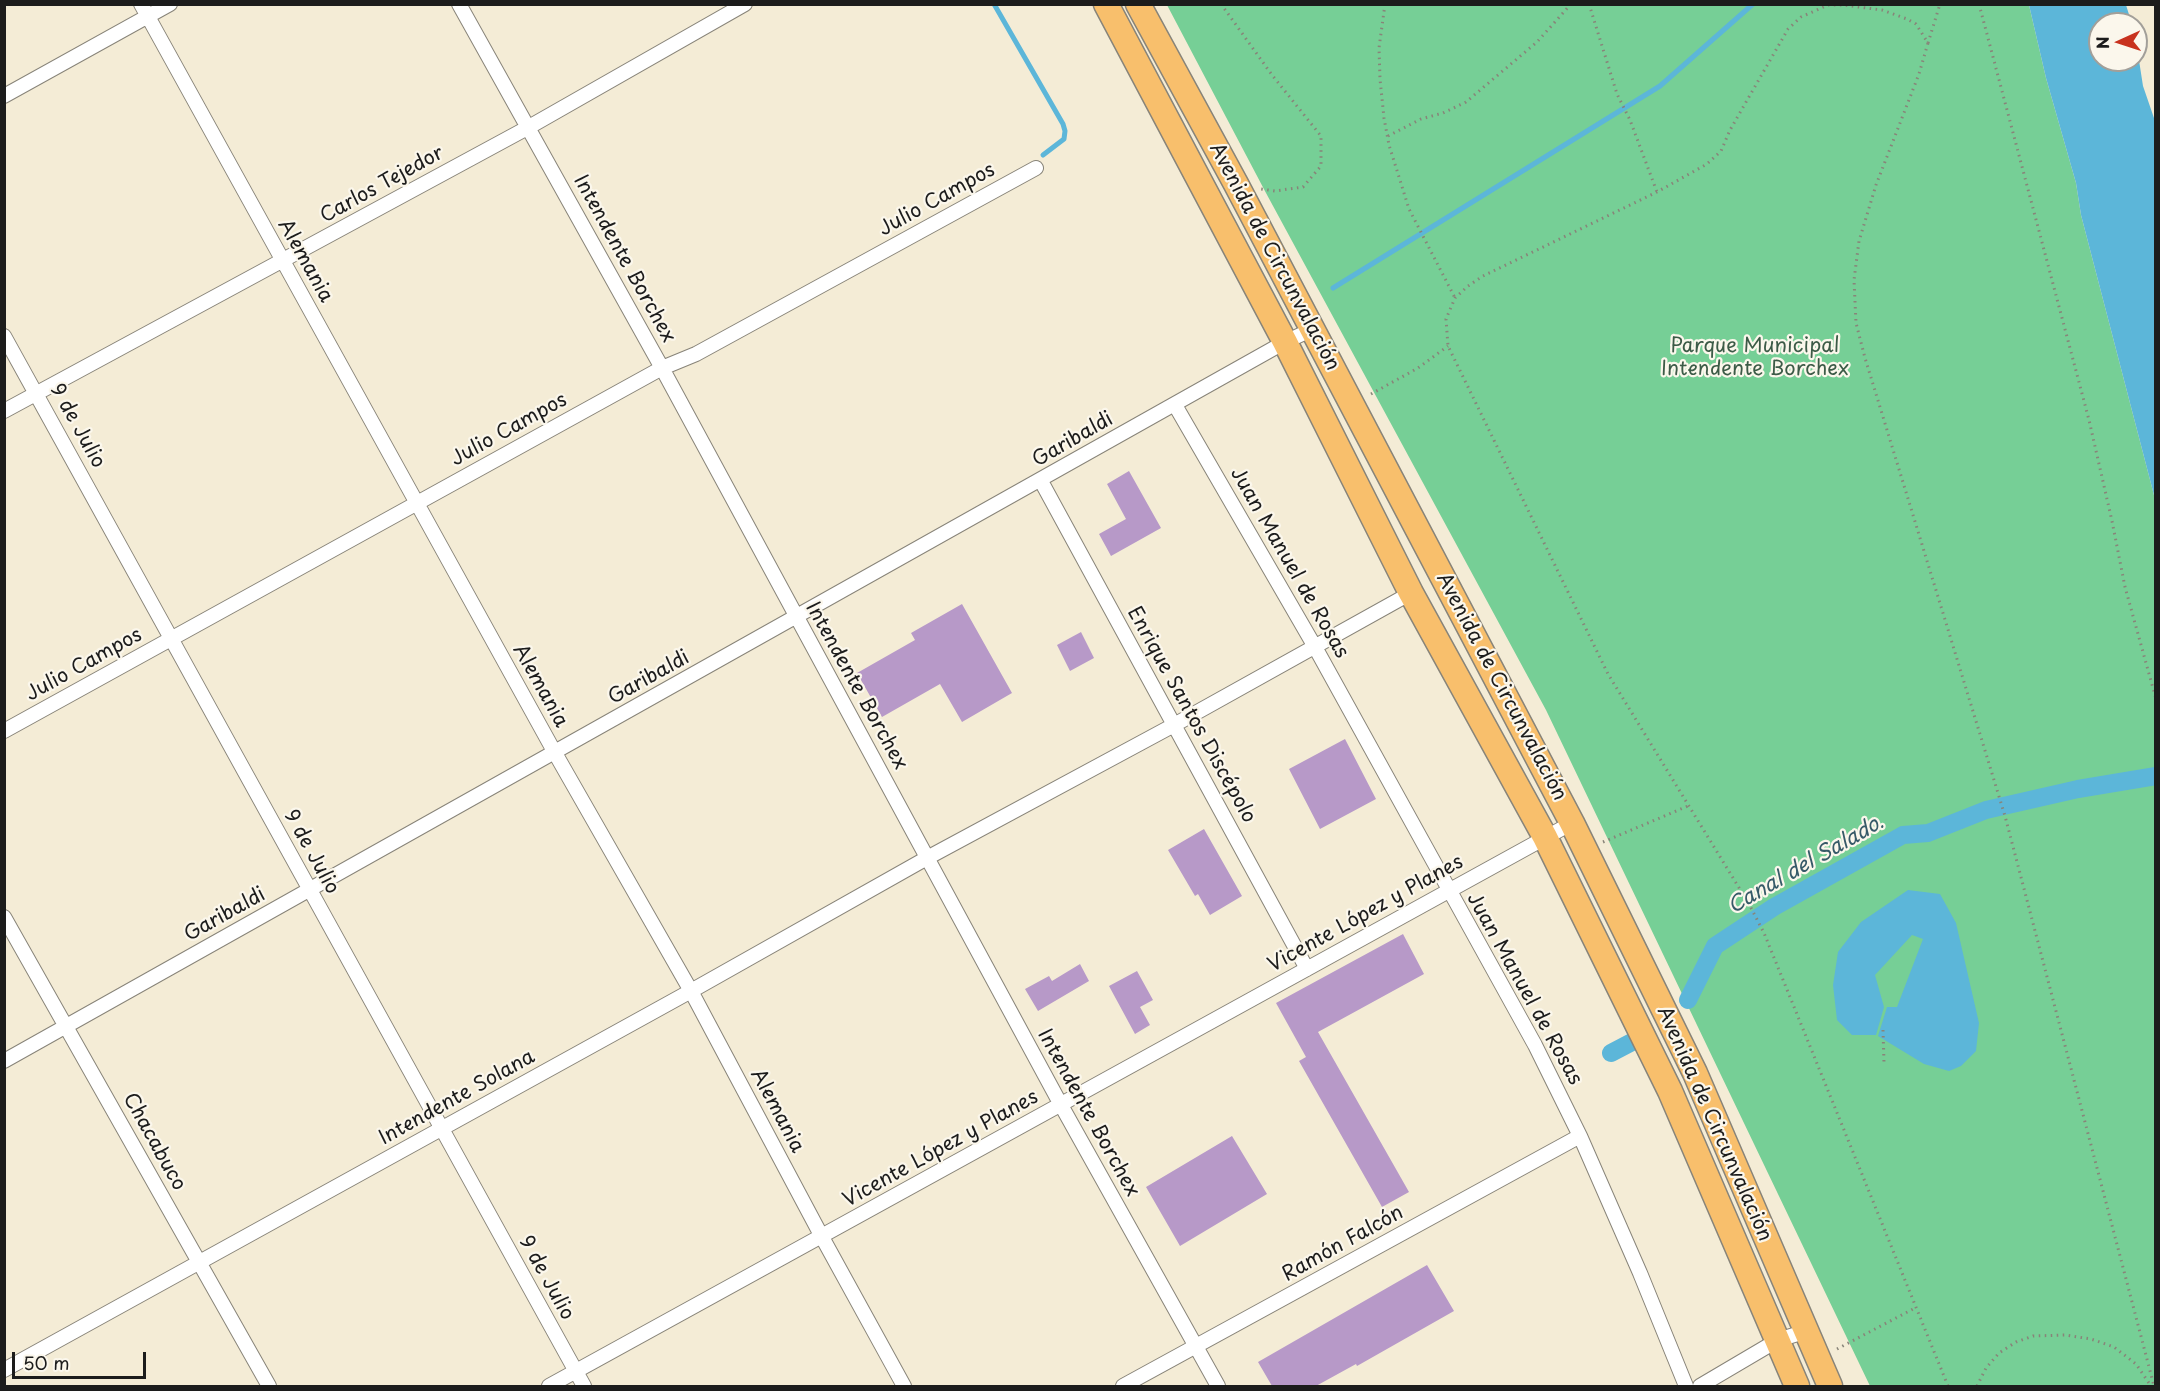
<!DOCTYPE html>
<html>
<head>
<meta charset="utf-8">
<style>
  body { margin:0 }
  #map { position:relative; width:2160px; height:1391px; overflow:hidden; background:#f4ecd6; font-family:"Playpen Sans",sans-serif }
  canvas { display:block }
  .frame { position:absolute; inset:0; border:6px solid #1c1c1c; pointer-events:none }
  .north { position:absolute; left:2088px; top:12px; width:60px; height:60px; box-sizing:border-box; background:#fbf7ec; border:2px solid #a29f99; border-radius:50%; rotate:267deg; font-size:16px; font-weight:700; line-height:24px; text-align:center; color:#1c1c1c }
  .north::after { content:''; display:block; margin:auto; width:21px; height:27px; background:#c8321e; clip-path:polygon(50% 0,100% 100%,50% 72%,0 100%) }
  .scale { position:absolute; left:12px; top:1352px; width:134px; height:27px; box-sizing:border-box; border:3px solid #1c1c1c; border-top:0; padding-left:8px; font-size:18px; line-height:21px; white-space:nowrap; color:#1c1c1c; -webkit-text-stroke:4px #fbf7ec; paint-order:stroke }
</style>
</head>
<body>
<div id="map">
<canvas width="2160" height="1391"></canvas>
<div class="frame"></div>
<div class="north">N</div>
<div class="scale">50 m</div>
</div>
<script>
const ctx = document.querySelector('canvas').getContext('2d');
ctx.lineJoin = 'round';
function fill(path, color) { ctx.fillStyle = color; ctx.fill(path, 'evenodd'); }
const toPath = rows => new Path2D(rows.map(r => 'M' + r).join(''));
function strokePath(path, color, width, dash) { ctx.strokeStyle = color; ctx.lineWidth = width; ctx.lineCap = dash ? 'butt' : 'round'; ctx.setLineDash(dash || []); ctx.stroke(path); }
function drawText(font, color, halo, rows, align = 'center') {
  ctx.font = font + ' "Playpen Sans",sans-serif'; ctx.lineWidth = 4.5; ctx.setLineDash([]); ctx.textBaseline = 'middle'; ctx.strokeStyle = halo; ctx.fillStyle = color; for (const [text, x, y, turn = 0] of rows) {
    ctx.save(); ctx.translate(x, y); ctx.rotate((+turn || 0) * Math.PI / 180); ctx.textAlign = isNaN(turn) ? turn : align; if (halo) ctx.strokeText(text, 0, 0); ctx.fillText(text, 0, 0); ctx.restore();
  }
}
const green = toPath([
  [1167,5,2029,5,2046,78,2076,183,2081,215,2155,499,2155,1386,1870,1386,1546,710,1266,193]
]);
const water = toPath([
  [2029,5,2126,5,2132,24,2100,24,2100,60,2136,60,2136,41,2143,86,2155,121,2155,499,2081,215,2076,183,2046,78],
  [1908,890,1940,894,1956,923,1979,1023,1976,1051,1961,1066,1949,1071,1924,1064,1878,1036,1887,1007,1897,1007,1923,939,1912,935,1875,975,1884,1007,1876,1035,1852,1035,1837,1020,1833,985,1838,952,1861,922]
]);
const stream = toPath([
  [994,4,1063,124,1065,131,1064,139,1043,155],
  [1333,288,1660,86,1753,4]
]);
const canal = toPath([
  [1688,1000,1715,946,1774,907,1903,835,1928,833,1986,810,2078,789,2156,776],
  [1611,1053,1632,1042]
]);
const building = toPath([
  [1129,471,1161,528,1111,556,1099,534,1126,519,1107,484],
  [962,604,1012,693,962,722,940,684,882,717,857,673,915,640,911,633],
  [1081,632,1094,658,1070,671,1057,645],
  [1345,739,1376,799,1320,829,1289,769],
  [1204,829,1242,896,1210,915,1198,894,1195,896,1168,850],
  [1403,934,1424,974,1318,1032,1409,1192,1382,1207,1299,1061,1306,1057,1276,1003],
  [1080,964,1089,981,1038,1011,1025,989,1049,976,1052,981],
  [1137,971,1153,1000,1140,1007,1150,1025,1135,1034,1109,986],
  [1232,1136,1267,1194,1180,1246,1146,1187],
  [1427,1265,1454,1311,1357,1366,1356,1364,1316,1386,1272,1386,1258,1362]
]);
const path = toPath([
  [1221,4,1272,75,1321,136,1321,166,1303,187,1275,191,1261,189],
  [1385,4,1379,48,1380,79,1384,118,1389,145,1409,209,1455,298],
  [1589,4,1617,94,1630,120,1657,192],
  [1979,4,2089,420,2112,521,2125,587,2156,699],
  [1928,43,1940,4],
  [1388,136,1421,119,1443,113,1466,102,1537,42,1571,4],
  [1371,394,1418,368,1448,346],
  [1603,842,1688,806],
  [1883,1030,1884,1063],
  [1837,1349,1915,1308],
  [1948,1386,1764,933,1749,904,1608,674,1448,346,1446,319,1455,298,1468,286,1483,276,1657,192,1707,164,1721,151,1730,130,1788,29,1801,17,1828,5,1843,5,1882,10,1907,19,1916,24,1928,43,1919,74,1876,185,1859,241,1854,280,1856,323,1865,358,2005,816,2154,1386],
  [1977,1386,1986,1368,1999,1353,2016,1342,2033,1336,2065,1335,2091,1339,2114,1347,2136,1364,2151,1386]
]);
const minor = toPath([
  [141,4,555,753,691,991,822,1237,904,1386],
  [459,4,662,368,1061,1105,1218,1386],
  [4,96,170,4],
  [4,336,584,1386],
  [1175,405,1315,647,1535,1045,1580,1136,1640,1273,1686,1386],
  [4,411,529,127,745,4],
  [1041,481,1307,969],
  [4,731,662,368,696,354,1036,168],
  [4,917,269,1386],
  [4,1061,1285,342,1313,329],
  [4,1370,691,991,927,858,1174,725,1411,593],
  [549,1386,1572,823],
  [1123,1386,1580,1136],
  [1700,1386,1778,1340,1807,1331]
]);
const trunk = toPath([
  [1106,4,1285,342,1411,593,1545,837,1670,1091,1797,1386],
  [1138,4,1236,184,1572,823,1695,1073,1830,1386]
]);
const streetNames = [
  ["Carlos Tejedor",382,185,-29],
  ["Julio Campos",937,200,-29],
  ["Avenida de Circunvalación",1274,257,62],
  ["Intendente Borchex",624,259,61],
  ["Alemania",305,261,61],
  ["9 de Julio",77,426,61],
  ["Julio Campos",509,430,-29],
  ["Garibaldi",1073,440,-30],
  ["Juan Manuel de Rosas",1289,563,60],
  ["Julio Campos",84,665,-29],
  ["Garibaldi",649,678,-29],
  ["Alemania",540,686,61],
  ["Intendente Borchex",856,686,61],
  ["Avenida de Circunvalación",1501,687,62],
  ["Enrique Santos Discépolo",1191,715,61],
  ["9 de Julio",311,852,61],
  ["Vicente López y Planes",1366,914,-29],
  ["Garibaldi",225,915,-29],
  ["Juan Manuel de Rosas",1524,989,61],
  ["Intendente Solana",457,1098,-29],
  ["Alemania",777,1111,62],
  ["Intendente Borchex",1088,1113,61],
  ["Avenida de Circunvalación",1714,1124,66],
  ["Chacabuco",154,1142,61],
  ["Vicente López y Planes",941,1149,-29],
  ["Ramón Falcón",1343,1244,-29],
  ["9 de Julio",546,1278,61]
];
const parkNames = [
  ["Parque Municipal",1755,346],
  ["Intendente Borchex",1755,369]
];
const waterNames = [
  ["Canal del Salado.",1806,865,-30]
];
fill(green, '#76cf96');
fill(water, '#5cb6d9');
strokePath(stream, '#5cb6d9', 5);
strokePath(canal, '#5cb6d9', 18);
fill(building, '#b799c8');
strokePath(minor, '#888479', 16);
strokePath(trunk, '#888479', 27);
strokePath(path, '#888479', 3, [1.5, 4.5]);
strokePath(minor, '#fff', 14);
strokePath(trunk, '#f8bf6c', 24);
drawText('20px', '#1c1c1c', '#fbf7ec', streetNames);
drawText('20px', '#3c5b47', '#fbf7ec', parkNames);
drawText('italic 21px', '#365a68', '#fbf7ec', waterNames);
</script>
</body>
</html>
